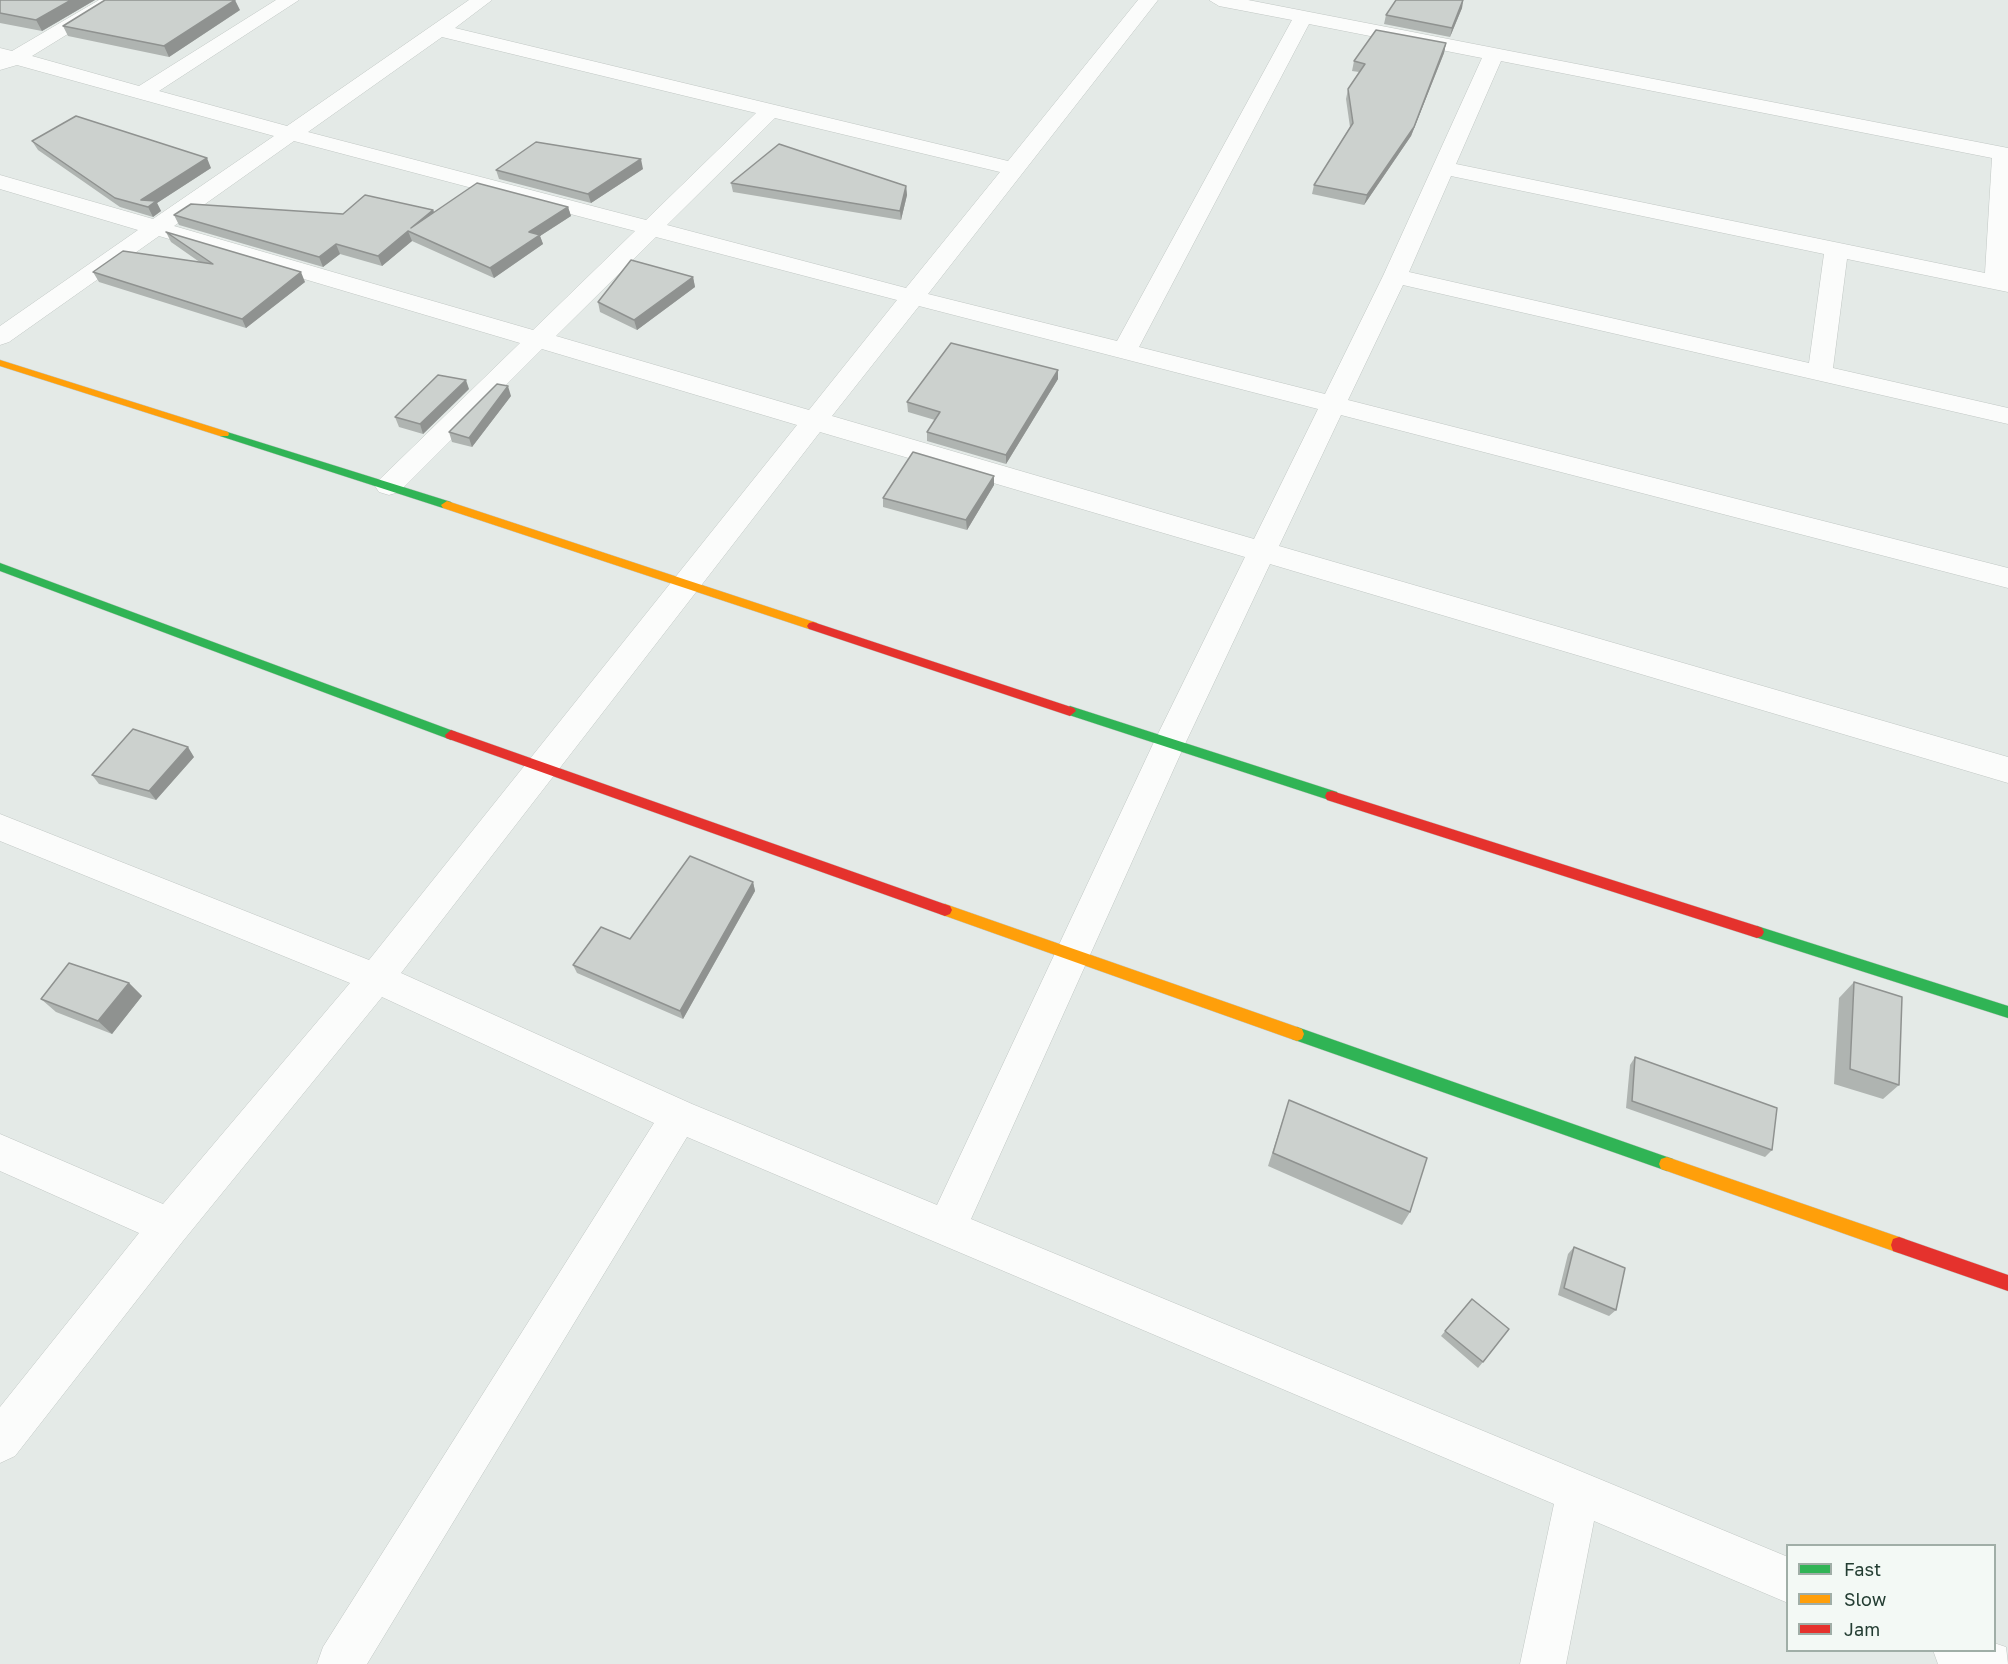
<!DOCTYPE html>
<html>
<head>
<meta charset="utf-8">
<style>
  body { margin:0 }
  #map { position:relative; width:2008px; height:1664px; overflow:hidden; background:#e4eae7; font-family:"Golos Text",sans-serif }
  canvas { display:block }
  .legend { position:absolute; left:1786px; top:1544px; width:210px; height:108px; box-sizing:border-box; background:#f3f9f5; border:2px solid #a0aea7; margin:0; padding:8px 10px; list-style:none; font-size:18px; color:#233d32 }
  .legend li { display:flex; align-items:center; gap:12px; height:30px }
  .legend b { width:30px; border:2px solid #a0aea7 }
</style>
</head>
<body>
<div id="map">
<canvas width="2008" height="1664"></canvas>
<ul class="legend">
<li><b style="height:8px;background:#30b455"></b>Fast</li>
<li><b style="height:8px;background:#ff9f0a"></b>Slow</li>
<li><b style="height:8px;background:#e5322d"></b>Jam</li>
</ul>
</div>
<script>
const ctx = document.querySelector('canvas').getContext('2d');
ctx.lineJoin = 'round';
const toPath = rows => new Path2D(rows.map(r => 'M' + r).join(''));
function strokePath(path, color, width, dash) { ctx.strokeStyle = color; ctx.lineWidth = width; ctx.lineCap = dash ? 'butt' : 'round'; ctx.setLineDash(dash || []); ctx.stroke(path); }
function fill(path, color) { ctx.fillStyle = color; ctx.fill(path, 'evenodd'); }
const street = toPath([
  [99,0,123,0,32,56,139,86,276,0,299,0,159,91,287,126,469,0,492,0,455,28,1008,161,1138,0,1158,0,928,294,1117,341,1292,20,1219,6,1209,0,1248,0,2008,148,2008,292,1847,259,1833,368,2008,408,2008,424,1403,285,1348,400,2008,568,2008,588,1341,415,1279,546,2008,757,2008,783,1270,564,1185,744,971,1219,1788,1557,1788,1603,1594,1521,1566,1664,1520,1664,1554,1504,687,1137,367,1664,317,1664,323,1647,654,1123,382,997,183,1241,15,1456,0,1463,0,1407,139,1233,0,1171,0,1134,163,1204,350,983,0,841,0,814,369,960,797,425,542,349,399,492,389,495,379,492,375,486,379,480,520,343,159,236,9,342,0,345,0,326,138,230,0,189,0,175,153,219,274,136,17,65,0,70,0,48,12,51,99,0],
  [1309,24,1482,58,1383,276,1325,394,1139,347,1309,24],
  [442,37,756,113,646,220,308,132,442,37],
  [1501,61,1992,158,1985,273,1456,164,1501,61],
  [775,118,1000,172,906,288,667,225,775,118],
  [294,141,635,231,533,330,174,226,294,141],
  [1451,176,1824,254,1809,363,1409,272,1451,176],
  [656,237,897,300,809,410,556,336,656,237],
  [919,306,1318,409,1254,539,832,416,919,306],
  [820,432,1245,557,1153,744,937,1205,692,1104,401,973,820,432],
  [1994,1643,2006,1647,2008,1664,1938,1664,1933,1650,1994,1650,1994,1643]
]);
const fast = toPath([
  [224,431,451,502,453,505,451,508,443,508,220,436,220,432,224,431],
  [0,563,456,732,457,735,451,740,446,738,0,571,0,563],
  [1070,706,1337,792,1339,796,1337,800,1332,801,1066,714,1064,711,1070,706],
  [1757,926,2008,1006,2008,1018,1752,936,1750,932,1752,928,1757,926],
  [1297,1027,1667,1157,1673,1159,1675,1164,1673,1169,1667,1171,1292,1039,1290,1034,1292,1029,1297,1027]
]);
const slow = toPath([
  [0,360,228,432,229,434,228,436,220,436,0,366,0,360],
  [447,501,817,623,819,626,817,629,809,629,443,508,441,505,447,501],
  [945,904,1297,1027,1302,1029,1304,1034,1302,1039,1297,1041,940,914,938,910,940,906,945,904],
  [1667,1157,1899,1237,1905,1239,1907,1245,1905,1251,1899,1253,1667,1171,1661,1169,1659,1164,1661,1159,1667,1157]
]);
const jam = toPath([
  [813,622,1074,708,1076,711,1070,716,809,629,807,626,809,623,813,622],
  [451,730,950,906,952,910,950,914,945,916,446,738,445,735,451,730],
  [1332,791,1757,926,1762,928,1764,932,1762,936,1757,938,1327,800,1325,796,1327,792,1332,791],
  [1899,1237,2008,1275,2008,1291,1893,1251,1891,1245,1893,1239,1899,1237]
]);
const wall = toPath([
  [0,0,95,0,42,31,0,23],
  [1463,0,1462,8,1450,37,1384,24,1386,15],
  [240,10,169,57,68,36,63,26],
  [1446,43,1444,53,1411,136,1364,205,1312,194,1314,185,1350,127,1346,99,1348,89,1359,72,1352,71,1354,61],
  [32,141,211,168,157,203,161,211,153,217,120,207,38,150],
  [643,169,591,203,499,179,496,170],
  [731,183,906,186,907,195,901,220,733,192],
  [568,207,571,216,540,236,543,244,494,278,412,241,382,266,340,254,323,267,179,225,174,215,343,214,433,210,434,212],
  [166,232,305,282,246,328,99,282,93,272,201,263,171,242],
  [693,277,695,287,637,330,600,312,598,302],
  [1058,370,1058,379,1006,464,927,441,927,432,935,420,908,412,907,402],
  [469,389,423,434,399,427,395,417],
  [511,396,472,447,452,442,449,432],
  [994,485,967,530,883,507,883,498],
  [194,757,156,800,99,784,92,775],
  [753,882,755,891,683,1019,577,973,573,965],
  [1854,982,1899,1085,1883,1099,1834,1084,1839,998],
  [129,983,142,996,112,1034,56,1012,41,999],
  [1635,1057,1772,1150,1765,1157,1626,1108,1630,1065],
  [1289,1100,1410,1212,1402,1225,1268,1166],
  [1574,1247,1616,1310,1609,1316,1558,1295,1568,1254],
  [1472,1299,1483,1362,1478,1368,1441,1336]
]);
const shadedWall = toPath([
  [71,0,95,0,42,31,36,20],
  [235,0,240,10,169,57,164,46],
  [1463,0,1462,8,1450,37,1452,28],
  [1446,43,1444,53,1411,136,1364,205,1367,195],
  [207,158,211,168,157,203,161,211,153,217,148,207,141,200],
  [641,159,643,169,591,203,588,194],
  [906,186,907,195,901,220,900,211],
  [568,207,571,216,540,236,543,244,494,278,490,268,529,232],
  [433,210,437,219,411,228],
  [408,231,412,241,382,266,378,256],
  [336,244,340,254,323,267,319,257],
  [301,272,305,282,246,328,242,319],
  [693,277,695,287,637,330,634,320],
  [1058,370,1058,379,1006,464,1006,455],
  [466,380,469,389,423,434,420,424],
  [508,386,511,396,472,447,469,438],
  [994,476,994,485,967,530,966,520],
  [188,747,194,757,156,800,149,791],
  [753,882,755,891,683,1019,680,1011],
  [129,983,142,996,112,1034,98,1021]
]);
const building = toPath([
  [0,0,71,0,36,20,0,13,0,0],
  [105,0,235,0,164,46,63,26,105,0],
  [1396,0,1463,0,1452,28,1386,15,1396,0],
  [1376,30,1446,43,1414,127,1367,195,1314,185,1353,123,1348,89,1365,64,1354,61,1376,30],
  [76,116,207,158,141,200,156,201,148,207,115,198,32,141,76,116],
  [536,142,641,159,588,194,496,170,536,142],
  [779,144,906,186,900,211,731,183,779,144],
  [477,183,568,207,529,232,540,235,490,268,408,231,378,256,336,244,319,257,174,215,191,204,343,214,365,195,433,210,411,228,477,183],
  [166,232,301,272,242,319,93,272,123,251,213,264,166,232],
  [631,260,693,277,634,320,598,302,631,260],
  [951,343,1058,370,1006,455,927,432,940,412,907,402,951,343],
  [438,375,466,380,420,424,395,417,438,375],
  [497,384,508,386,469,438,449,432,497,384],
  [913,452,994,476,966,520,883,498,913,452],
  [133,729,188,747,149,791,92,775,133,729],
  [690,856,753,882,680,1011,573,965,601,927,630,939,690,856],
  [69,963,129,983,98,1021,41,999,69,963],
  [1854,982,1902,997,1899,1085,1850,1069,1854,982],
  [1635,1057,1777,1108,1772,1150,1632,1101,1635,1057],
  [1289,1100,1427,1158,1410,1212,1273,1153,1289,1100],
  [1574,1247,1625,1268,1616,1310,1564,1288,1574,1247],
  [1472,1299,1509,1329,1483,1362,1445,1331,1472,1299]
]);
strokePath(street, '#c1c7c4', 1);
strokePath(fast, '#c0c8c4', 1);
strokePath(slow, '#c0c8c4', 1);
strokePath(jam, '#c0c8c4', 1);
fill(street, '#fbfcfb');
fill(fast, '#30b455');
fill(slow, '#ff9f0a');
fill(jam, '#e5322d');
fill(wall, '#afb4b1');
fill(shadedWall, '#8f9290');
fill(building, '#ccd1ce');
strokePath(building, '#8f9290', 1.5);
</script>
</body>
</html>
